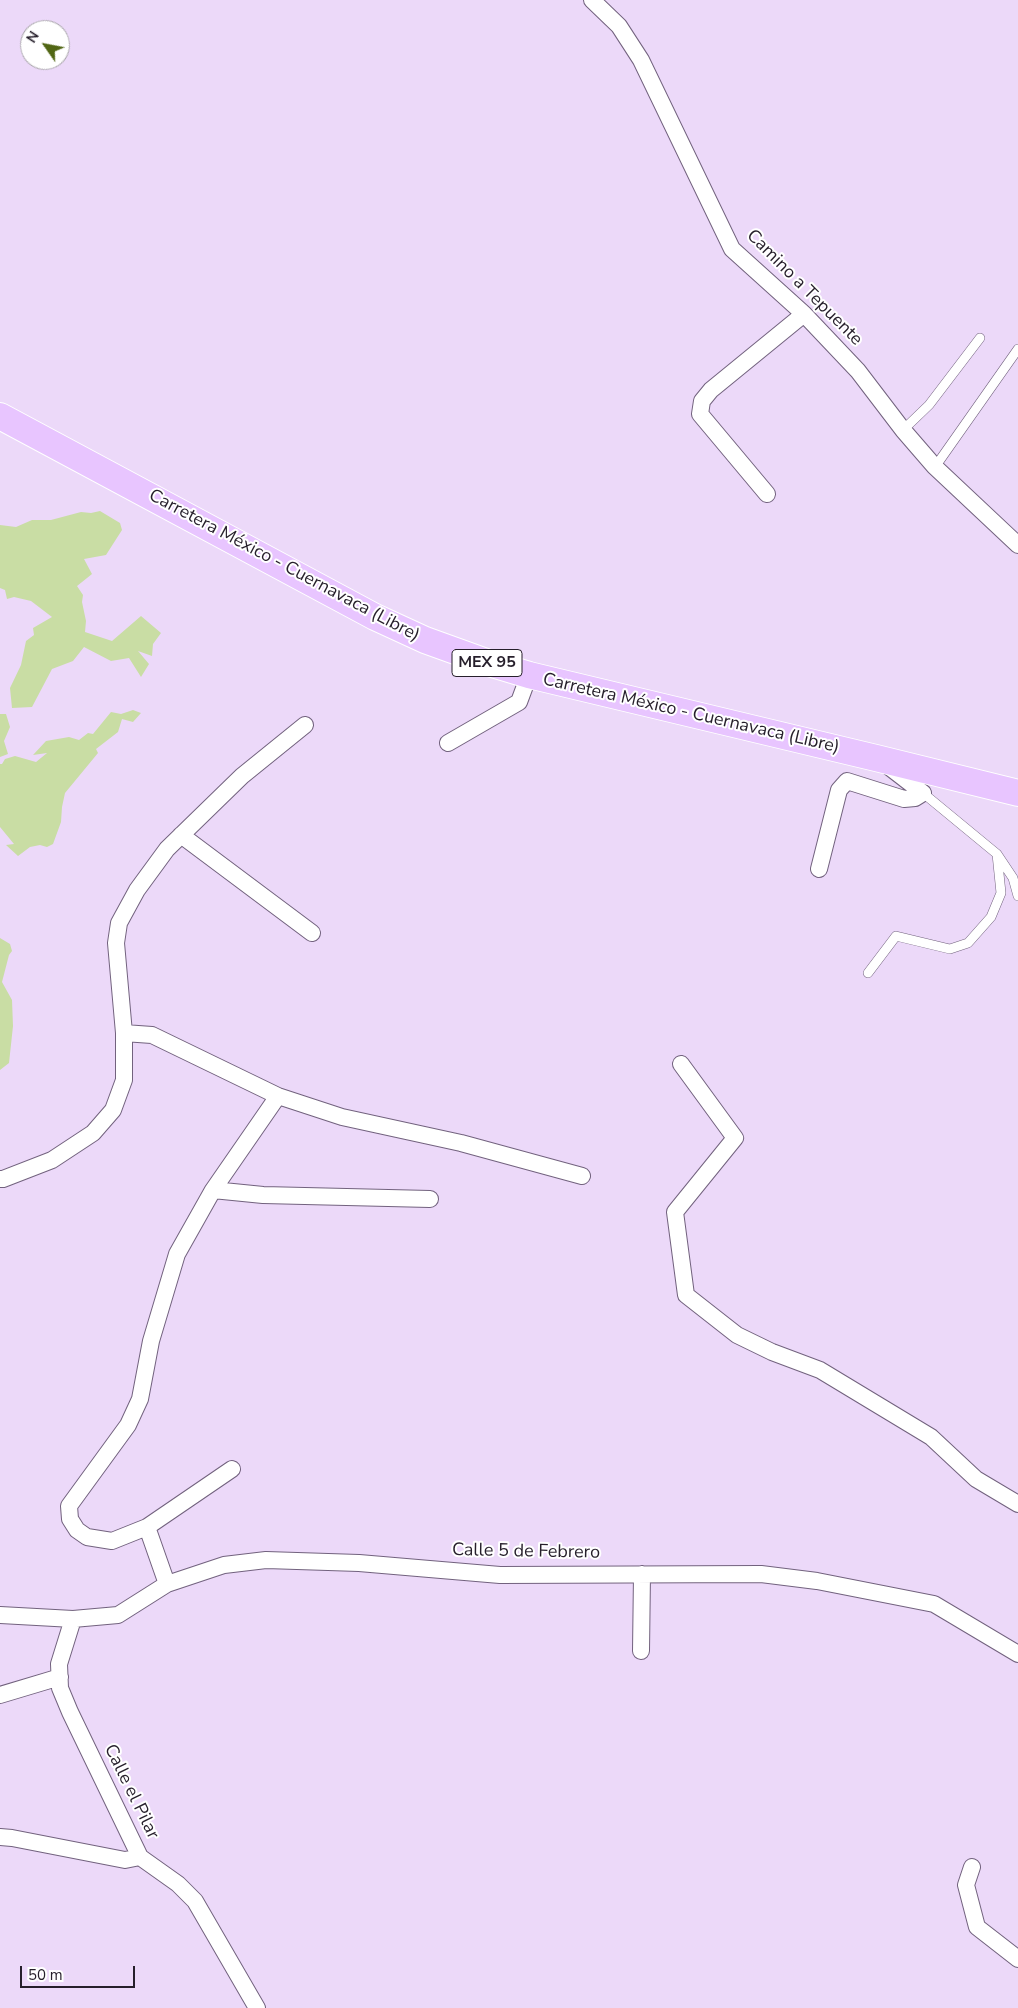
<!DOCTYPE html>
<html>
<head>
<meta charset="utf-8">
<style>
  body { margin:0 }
  #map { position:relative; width:1018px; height:2008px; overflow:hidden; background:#ecd9f9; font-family:"Nunito Sans",sans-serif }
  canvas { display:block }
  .north { position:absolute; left:20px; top:20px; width:50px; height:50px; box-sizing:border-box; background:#fff; border:1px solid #a8a5aa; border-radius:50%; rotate:303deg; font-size:14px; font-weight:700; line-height:20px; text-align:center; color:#261f2b }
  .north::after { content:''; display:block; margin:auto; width:18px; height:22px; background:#516614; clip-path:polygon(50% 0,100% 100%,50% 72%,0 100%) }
  .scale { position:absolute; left:20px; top:1966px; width:115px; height:22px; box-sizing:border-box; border:2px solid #261f2b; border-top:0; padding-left:6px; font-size:15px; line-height:18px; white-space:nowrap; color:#261f2b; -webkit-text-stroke:4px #fff; paint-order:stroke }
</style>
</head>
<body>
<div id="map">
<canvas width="1018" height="2008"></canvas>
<div class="north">N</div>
<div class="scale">50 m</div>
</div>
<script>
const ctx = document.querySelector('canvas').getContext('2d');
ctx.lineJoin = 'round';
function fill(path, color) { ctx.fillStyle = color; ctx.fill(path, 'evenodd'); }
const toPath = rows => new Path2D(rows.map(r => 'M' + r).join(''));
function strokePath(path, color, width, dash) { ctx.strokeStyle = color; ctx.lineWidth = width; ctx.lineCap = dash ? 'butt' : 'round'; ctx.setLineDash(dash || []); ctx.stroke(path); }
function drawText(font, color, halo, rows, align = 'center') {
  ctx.font = font + ' "Nunito Sans",sans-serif'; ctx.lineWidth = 4; ctx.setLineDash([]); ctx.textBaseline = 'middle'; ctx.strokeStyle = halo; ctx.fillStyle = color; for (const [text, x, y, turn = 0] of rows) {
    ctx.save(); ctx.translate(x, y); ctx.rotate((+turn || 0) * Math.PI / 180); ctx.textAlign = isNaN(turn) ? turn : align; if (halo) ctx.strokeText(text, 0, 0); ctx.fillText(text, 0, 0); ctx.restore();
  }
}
const green = toPath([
  [100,511,120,523,122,530,106,555,84,559,92,574,77,586,83,595,82,602,86,621,85,632,112,641,141,616,161,633,153,644,152,656,138,651,149,664,141,677,129,658,111,661,84,647,73,661,52,669,32,707,12,708,10,688,21,665,26,641,34,635,33,628,52,617,31,601,14,597,7,599,5,590,0,588,0,525,16,527,32,520,51,520,81,512,91,513],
  [133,710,141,713,133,722,122,719,118,732,96,749,98,753,65,793,62,807,61,822,53,844,47,847,40,845,30,847,18,856,6,845,14,844,0,827,0,764,2,764,5,759,15,756,36,762,47,753,33,755,46,741,69,737,79,740,88,733,93,734,111,712,121,714],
  [0,714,6,714,10,727,4,741,8,754,0,757],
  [0,938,10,944,12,951,9,955,2,982,12,1000,13,1026,9,1063,0,1070]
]);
const service = toPath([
  [903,430,929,405,980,338],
  [935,467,1018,349],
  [923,793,997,854,1013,878,1018,896],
  [868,973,896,936,950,949,968,943,991,917,1001,893,997,854]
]);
const minor = toPath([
  [592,0,619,26,641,60,732,249,804,314,858,371,903,430,935,467,1018,545],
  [767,494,700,414,702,401,711,390,804,314],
  [448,743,519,702,529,675],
  [181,835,312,933],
  [819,869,839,790,847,781,904,799,915,798,923,793,888,766],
  [124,1033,152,1035,278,1096,342,1117,461,1143,582,1176],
  [681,1064,735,1138,675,1212,686,1295,737,1335,772,1352,820,1370,931,1437,976,1479,1018,1504],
  [0,1179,3,1179,52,1160,93,1133,113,1110,124,1080,124,1033,116,943,119,923,137,890,167,849,242,776,305,725],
  [213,1190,263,1195,430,1199],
  [232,1469,147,1527,112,1541,87,1537,77,1530,70,1519,69,1506,128,1425,140,1399,151,1341,177,1254,213,1190,278,1096],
  [147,1527,167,1584],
  [0,1615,73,1619,118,1615,167,1584,224,1565,266,1560,359,1563,500,1575,761,1574,817,1581,934,1604,1018,1654],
  [73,1619,59,1664,60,1688,70,1712,140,1857,178,1884,195,1901,257,2008],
  [641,1651,642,1574],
  [0,1695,60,1677],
  [0,1837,12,1838,125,1860,140,1857],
  [972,1867,966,1885,977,1927,1018,1959]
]);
const primary = toPath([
  [0,416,375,617,425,640,486,662,529,675,876,758,1018,793]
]);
const shields = [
  [487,663,70]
];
const shieldNames = [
  ["MEX 95",487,663]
];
const streetNames = [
  ["Camino a Tepuente",804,288,45],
  ["Carretera México - Cuernavaca (Libre)",284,566,28],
  ["Carretera México - Cuernavaca (Libre)",691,714,13],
  ["Calle 5 de Febrero",526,1552,1],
  ["Calle el Pilar",131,1792,64]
];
fill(green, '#c9dda4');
strokePath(service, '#72627e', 10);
strokePath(minor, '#72627e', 18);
strokePath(primary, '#fff', 28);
strokePath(service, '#fff', 9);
strokePath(minor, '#fff', 16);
strokePath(primary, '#e8c5ff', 26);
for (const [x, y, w] of shields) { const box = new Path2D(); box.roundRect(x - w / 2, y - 13.5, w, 27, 4); ctx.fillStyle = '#fff'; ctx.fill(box); strokePath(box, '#261f2b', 1); }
drawText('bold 16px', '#261f2b', null, shieldNames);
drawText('18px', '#261f2b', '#fff', streetNames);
</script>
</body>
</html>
